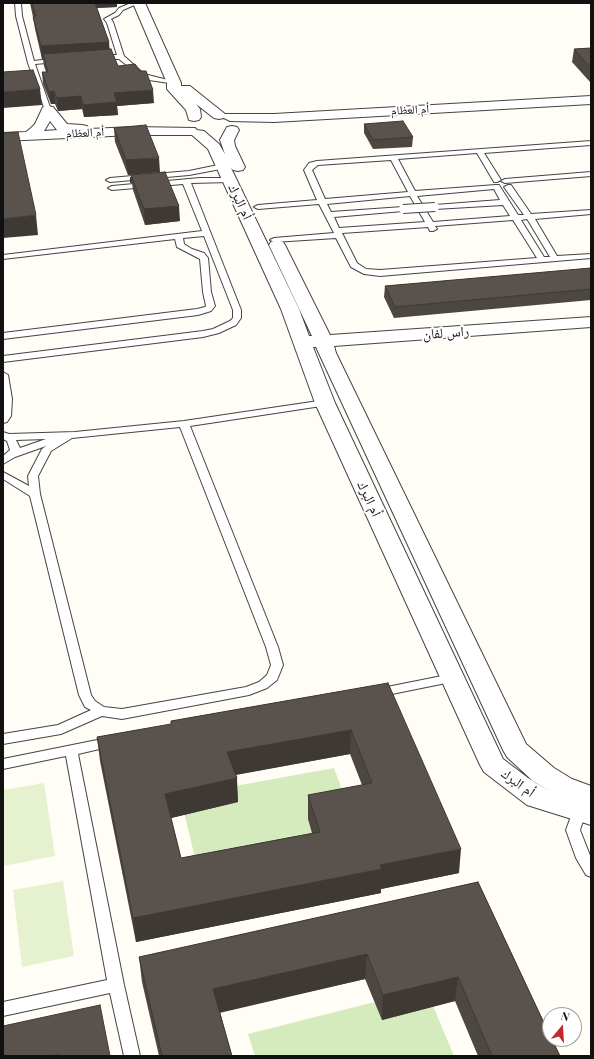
<!DOCTYPE html>
<html>
<head>
<meta charset="utf-8">
<style>
  body { margin:0 }
  #map { position:relative; width:594px; height:1059px; overflow:hidden; background:#fffdf5; font-family:"Playfair Display",serif }
  canvas { display:block }
  .frame { position:absolute; inset:0; border:4px solid #111; pointer-events:none }
  .north { position:absolute; left:542px; top:1007px; width:40px; height:40px; box-sizing:border-box; background:#fff; border:1px solid #a0a0a0; border-radius:50%; rotate:18deg; font-size:11px; font-weight:700; line-height:16px; text-align:center; color:#111 }
  .north::after { content:''; display:block; margin:auto; width:14px; height:18px; background:#c4262e; clip-path:polygon(50% 0,100% 100%,50% 72%,0 100%) }
</style>
</head>
<body>
<div id="map">
<canvas width="594" height="1059"></canvas>
<div class="frame"></div>
<div class="north">N</div>
</div>
<script>
const ctx = document.querySelector('canvas').getContext('2d');
ctx.lineJoin = 'round';
function fill(path, color) { ctx.fillStyle = color; ctx.fill(path, 'evenodd'); }
const toPath = rows => new Path2D(rows.map(r => 'M' + r).join(''));
function strokePath(path, color, width, dash) { ctx.strokeStyle = color; ctx.lineWidth = width; ctx.lineCap = dash ? 'butt' : 'round'; ctx.setLineDash(dash || []); ctx.stroke(path); }
function drawText(font, color, halo, rows, align = 'center') {
  ctx.font = font + ' "Playfair Display","Noto Naskh Arabic",serif'; ctx.lineWidth = 4; ctx.setLineDash([]); ctx.textBaseline = 'middle'; ctx.strokeStyle = halo; ctx.fillStyle = color; for (const [text, x, y, turn = 0] of rows) {
    ctx.save(); ctx.translate(x, y); ctx.rotate((+turn || 0) * Math.PI / 180); ctx.textAlign = isNaN(turn) ? turn : align; if (halo) ctx.strokeText(text, 0, 0); ctx.fillText(text, 0, 0); ctx.restore();
  }
}
const green = toPath([
  [334,768,359,835,197,866,180,796],
  [426,989,454,1056,255,1056,248,1034]
]);
const pitch = toPath([
  [44,783,55,856,3,866,3,790],
  [63,881,74,956,22,967,13,890]
]);
const service = toPath([
  [15,3,21,3,22,16,34,61,58,58,61,60,58,62,35,64,51,110,50,111,45,110,28,63,16,16,15,3],
  [131,3,139,3,123,10,119,15,111,19,113,22,124,56,144,74,176,82,176,84,149,80,140,76,119,59,99,59,96,57,99,55,117,55,107,23,104,19,115,13,119,8,131,3],
  [591,141,591,145,484,153,501,180,497,182,494,182,477,153,398,159,415,191,496,185,499,185,518,215,524,215,504,187,508,185,511,185,531,214,591,210,591,214,535,219,557,256,591,254,591,258,380,276,364,274,351,267,336,238,274,242,270,240,274,238,334,233,319,204,258,209,254,207,258,205,317,200,304,170,309,163,317,161,591,141],
  [391,160,408,192,325,199,312,170,318,165,391,160],
  [494,189,500,200,435,205,431,207,435,209,503,205,510,216,433,222,417,196,494,189],
  [410,196,425,222,339,228,334,217,403,211,407,209,403,207,331,212,327,204,410,196],
  [527,219,529,222,550,257,544,257,521,220,527,219],
  [513,220,537,258,380,270,366,269,357,263,342,233,428,227,430,231,433,231,437,229,435,226,513,220],
  [223,164,227,166,226,168,189,175,110,182,106,180,110,178,189,171,223,164],
  [591,172,591,176,505,183,501,181,505,179,591,172],
  [200,178,230,178,234,180,230,182,191,183,241,310,241,318,236,325,219,333,203,337,3,362,3,356,203,331,213,329,230,321,233,318,233,310,204,236,183,238,184,244,192,249,204,253,208,258,211,292,215,306,211,311,198,315,3,339,3,333,197,309,205,307,206,306,203,292,200,259,177,247,175,239,3,259,3,255,202,231,183,184,112,190,108,188,112,186,200,178],
  [3,372,8,375,12,399,11,416,7,422,3,423,3,372],
  [325,400,328,401,330,403,328,405,190,426,278,647,283,665,277,680,267,688,249,695,122,719,102,716,61,734,3,744,3,734,58,725,91,710,85,707,79,695,30,496,3,479,3,472,29,486,28,476,42,449,46,446,15,457,3,464,3,456,10,450,7,441,3,439,3,432,9,434,75,432,184,421,325,400],
  [180,427,266,647,271,665,267,675,259,682,246,687,122,709,104,707,95,701,91,695,40,494,38,476,51,451,72,438,180,427],
  [46,439,20,448,16,440,46,439],
  [452,674,456,675,458,678,456,681,377,697,373,696,371,693,373,690,377,689,452,674],
  [112,737,117,739,119,742,117,745,78,754,124,985,140,1056,124,1056,110,993,3,1016,3,1002,107,980,66,756,3,769,3,759,112,737],
  [579,807,584,808,586,812,580,830,591,858,591,877,586,875,576,858,566,830,574,808,579,807]
]);
const minor = toPath([
  [133,3,145,3,181,83,181,86,190,86,225,114,274,114,591,96,591,104,274,122,230,121,224,118,219,119,214,118,196,104,200,109,201,117,199,120,194,121,189,120,186,110,167,89,167,83,133,3],
  [48,106,53,107,67,124,82,125,87,126,89,129,133,127,195,128,197,130,204,131,219,144,225,154,220,140,227,127,232,126,237,127,239,130,234,140,235,146,245,167,243,170,238,171,233,170,231,168,299,309,309,336,312,336,269,245,271,242,277,240,283,242,285,245,330,335,591,317,591,327,334,346,336,353,526,744,554,768,572,779,591,786,591,825,527,805,484,772,480,765,315,403,281,309,208,149,192,135,133,135,3,141,3,133,26,132,31,128,35,124,43,107,48,106],
  [50,121,57,130,58,130,44,131,50,121],
  [313,347,316,347,503,750,507,757,534,782,551,792,528,778,503,759,335,403,313,347]
]);
const serviceBridge = toPath([
  [403,209,435,207]
]);
const wall = toPath([
  [30,3,117,3,117,7,97,8,109,42,109,49,118,66,154,103,117,106,118,115,84,117,82,109,58,111,55,104,51,104,43,84,42,72,46,72,44,66,43,59,42,59,35,29,33,17],
  [591,48,591,82,590,82,572,62,574,49],
  [364,124,413,137,412,147,373,149,364,133],
  [114,128,160,172,128,175,115,142],
  [165,172,180,221,145,225,133,190,132,183,130,183,130,177],
  [591,268,591,300,394,318,384,297,385,286],
  [388,683,459,873,381,889,381,893,136,942,100,761,97,737,171,724,171,721],
  [350,754,362,785,308,795,308,819,312,833,181,858,171,818,238,802,236,775],
  [478,882,560,1056,478,1056,455,1001,382,1020,365,979,220,1012,232,1056,159,1056,142,982,139,957]
]);
const shadedWall = toPath([
  [93,3,117,3,117,7,94,8],
  [109,42,110,54,43,54,43,59,42,59,41,46],
  [40,89,42,105,3,108,3,92],
  [153,90,154,103,117,106,118,115,84,117,83,105,114,93],
  [54,91,55,104,51,104,49,92],
  [81,96,82,109,58,111,57,98],
  [159,158,160,172,128,175,126,160],
  [132,177,132,183,130,183,130,178],
  [179,206,180,221,145,225,144,209],
  [36,215,38,235,3,238,3,219],
  [351,730,350,754,228,776,227,752],
  [237,778,238,802,167,819,165,794],
  [461,849,459,873,381,889,381,893,136,942,133,918,380,865],
  [367,954,365,979,215,1014,213,989],
  [458,977,455,1001,382,1020,383,995]
]);
const building = toPath([
  [32,3,95,3,109,42,41,46,33,17,36,16,32,3],
  [591,48,591,68,574,49,591,48],
  [111,49,118,66,135,64,140,71,146,71,153,90,114,93,117,102,83,105,81,96,57,98,54,91,49,92,42,72,48,72,43,54,111,49],
  [33,70,40,89,3,92,3,72,33,70],
  [403,121,413,137,373,140,364,124,403,121],
  [146,125,159,158,126,160,114,128,146,125],
  [18,132,36,215,3,219,3,133,18,132],
  [165,172,179,206,144,209,131,175,165,172],
  [591,268,591,289,395,307,385,286,591,268],
  [388,683,461,849,380,865,382,869,133,918,97,737,171,724,171,721,388,683],
  [351,730,372,783,308,795,320,832,181,858,165,794,237,778,227,752,351,730],
  [478,882,550,1036,550,1039,552,1039,560,1056,492,1056,458,977,383,995,367,954,213,989,232,1056,162,1056,139,957,478,882],
  [100,1005,110,1056,59,1056,59,1054,52,1056,3,1056,3,1026,100,1005]
]);
const farStreetnames = [
  ["أم العظام",410,110,-3],
  ["أم العظام",85,133,-3]
];
const streetNames = [
  ["أم البرك",240,202,65],
  ["راس لفان",446,333,-4],
  ["أم البرك",369,499,65],
  ["أم البرك",518,783,36]
];
fill(green, '#d5ebbd');
fill(pitch, '#e6f2cf');
strokePath(service, '#444', 2);
strokePath(minor, '#444', 2);
fill(service, '#fff');
fill(minor, '#fff');
strokePath(serviceBridge, '#444', 10, []);
strokePath(serviceBridge, '#fff', 8);
fill(wall, '#4d4742');
fill(shadedWall, '#3f3936');
fill(building, '#5a524d');
strokePath(building, '#3f3936', 1);
drawText('12px', '#111', '#fff', farStreetnames);
drawText('14px', '#111', '#fff', streetNames);
</script>
</body>
</html>
